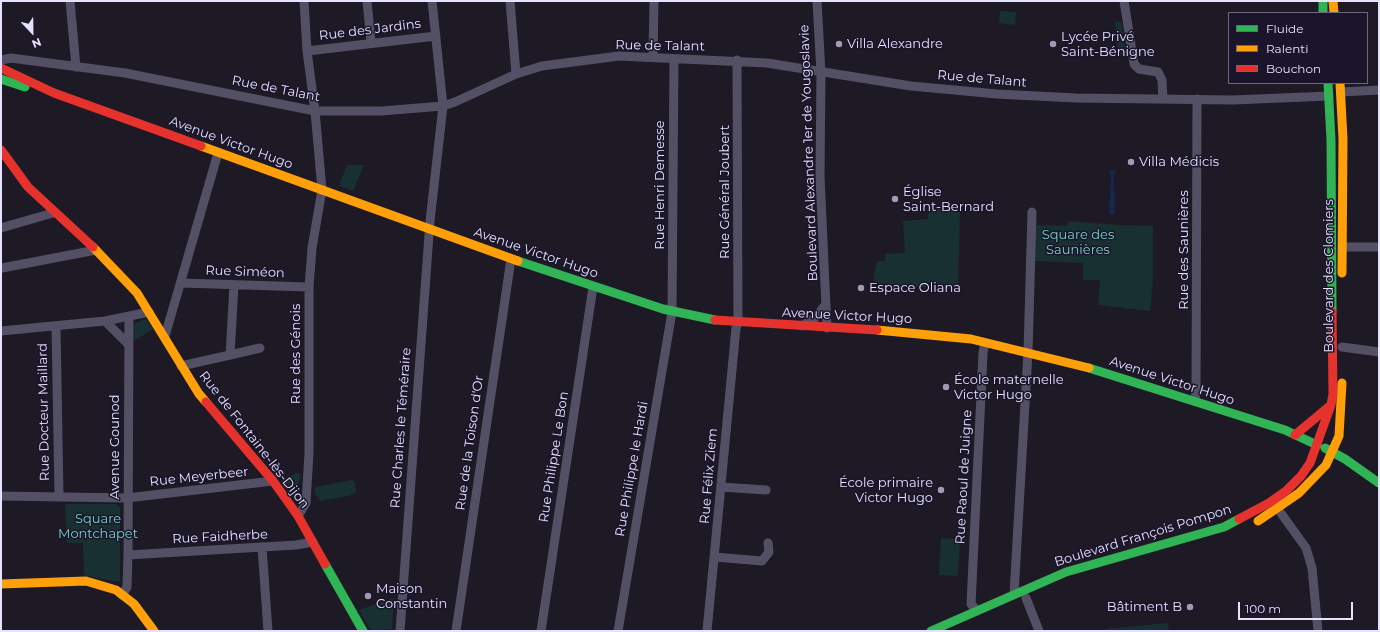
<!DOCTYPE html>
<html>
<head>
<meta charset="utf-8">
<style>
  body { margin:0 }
  #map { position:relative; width:1380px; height:632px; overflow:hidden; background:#1d1a26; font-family:Montserrat,sans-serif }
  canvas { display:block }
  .frame { position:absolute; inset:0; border:2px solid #e6e1fc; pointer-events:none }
  .legend { position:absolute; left:1228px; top:12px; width:140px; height:72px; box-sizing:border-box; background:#1a152b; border:1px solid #6c677f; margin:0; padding:5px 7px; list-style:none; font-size:12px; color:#e6e1fc }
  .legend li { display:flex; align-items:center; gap:8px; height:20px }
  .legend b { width:20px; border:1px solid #6c677f }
  .north { position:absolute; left:12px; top:12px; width:40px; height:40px; -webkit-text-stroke:3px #1a152b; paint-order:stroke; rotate:158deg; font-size:11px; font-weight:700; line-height:16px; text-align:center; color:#e6e1fc }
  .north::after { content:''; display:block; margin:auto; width:14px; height:18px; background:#e6e1fc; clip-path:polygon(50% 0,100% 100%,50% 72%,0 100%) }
  .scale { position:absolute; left:1238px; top:602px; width:115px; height:18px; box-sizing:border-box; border:2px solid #e6e1fc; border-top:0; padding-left:5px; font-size:12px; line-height:14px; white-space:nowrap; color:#e6e1fc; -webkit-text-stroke:3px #1a152b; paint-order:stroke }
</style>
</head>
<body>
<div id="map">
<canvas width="1380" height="632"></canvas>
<div class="frame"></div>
<ul class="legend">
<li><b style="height:5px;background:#30b455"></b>Fluide</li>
<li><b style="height:5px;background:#ff9f0a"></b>Ralenti</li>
<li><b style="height:5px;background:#e5322d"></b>Bouchon</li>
</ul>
<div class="north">N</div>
<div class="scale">100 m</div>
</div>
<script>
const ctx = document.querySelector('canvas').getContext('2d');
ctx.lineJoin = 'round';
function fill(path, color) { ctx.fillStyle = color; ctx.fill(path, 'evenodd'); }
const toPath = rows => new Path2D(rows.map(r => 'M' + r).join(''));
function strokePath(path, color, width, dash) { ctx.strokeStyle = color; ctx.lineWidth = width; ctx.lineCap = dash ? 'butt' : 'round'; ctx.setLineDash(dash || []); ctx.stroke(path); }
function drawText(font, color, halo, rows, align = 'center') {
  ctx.font = font + ' Montserrat,sans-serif'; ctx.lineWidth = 3; ctx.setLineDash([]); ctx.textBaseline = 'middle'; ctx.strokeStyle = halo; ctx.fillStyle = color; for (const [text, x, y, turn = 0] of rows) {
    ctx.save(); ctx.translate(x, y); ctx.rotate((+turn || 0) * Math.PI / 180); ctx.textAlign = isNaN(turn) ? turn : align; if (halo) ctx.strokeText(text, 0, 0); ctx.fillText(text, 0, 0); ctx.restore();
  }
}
const green = toPath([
  [1000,11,1016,12,1015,25,999,23],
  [1115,22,1121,22,1126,55,1119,56],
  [347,165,364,165,353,191,339,186],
  [935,207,960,212,958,290,874,283,874,274,877,261,885,261,885,254,905,253,903,221,928,219,928,214],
  [1068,221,1117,225,1153,226,1153,279,1150,311,1098,305,1100,280,1083,280,1083,263,1032,261,1034,225,1067,226],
  [146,319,153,329,134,341,134,324],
  [296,473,301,473,297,491,294,493,281,481],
  [352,480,355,483,356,493,348,496,320,501,315,493,315,487],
  [65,504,116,504,120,508,120,581,117,582,84,575,83,543,67,543],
  [941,538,960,539,958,576,939,575],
  [394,598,392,629,371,631,359,610],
  [1168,623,1169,631,1105,631,1105,629]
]);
const water = toPath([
  [1111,170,1115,171,1115,174,1114,176,1115,213,1113,215,1109,213,1111,176,1109,172]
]);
const street = toPath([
  [70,1,76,67],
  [367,1,371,42],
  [510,1,516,74],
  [817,1,821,73,820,177,827,328],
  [1124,1,1134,64,1139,69,1158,72,1162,80,1163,99],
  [307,51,436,36],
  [653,57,654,1],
  [1,60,11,58,125,73,315,111,381,111,443,106,455,102,516,74,542,66,619,56,767,63,911,86,997,94,1076,98,1233,100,1329,96],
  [1341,92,1379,90],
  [1,228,53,213],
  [1343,247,1379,247],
  [2,268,96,250],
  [181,283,309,287],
  [105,321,129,345],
  [56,326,59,496],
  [802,326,816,317,826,304],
  [1,331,105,321,149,312],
  [165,336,218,153],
  [1342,347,1379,352],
  [230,355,260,348],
  [181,366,230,355,234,285],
  [1195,401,1196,391,1197,99],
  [721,487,766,490],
  [1,496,127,498,273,481],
  [1278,509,1306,548,1312,568,1318,631],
  [298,516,306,503,309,453,309,287,312,248,322,190,315,111,307,51,304,1],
  [262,547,268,631],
  [128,555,296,545,313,542],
  [715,557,762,561,769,552,768,543],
  [1014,594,1028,352,1032,212],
  [122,595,127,587,128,555,129,316],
  [1026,598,1039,631],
  [977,611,971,604,983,353,985,343],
  [400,631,430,221,443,106,432,1],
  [456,631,511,259],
  [541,631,593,287],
  [618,631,672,312,674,59],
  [707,631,736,328,738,323,737,60]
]);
const fast = toPath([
  [1323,1,1323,13],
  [1,79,25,87],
  [1328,83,1331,140,1332,312],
  [518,261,663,309,715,320],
  [1089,368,1285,430,1317,445],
  [1325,448,1345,459,1379,483],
  [325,564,363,631],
  [931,631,1066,572,1224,527,1239,519]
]);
const slow = toPath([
  [1333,1,1334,13],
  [1340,83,1343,139,1342,273],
  [201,146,518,261],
  [93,247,137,293,199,394,206,402],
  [877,330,971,339,1089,368],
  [1258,521,1299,493,1326,465,1339,436,1342,383],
  [1,584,86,581,116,590,134,604,154,631]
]);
const jam = toPath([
  [1,68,54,93,201,146],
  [1,150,28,187,93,247],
  [715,320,877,330],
  [206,402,273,481,298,516,325,564],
  [1295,435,1331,405],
  [1239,519,1269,503,1286,491,1301,476,1310,463,1331,405,1333,394,1332,312]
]);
const markers = [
  [839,44,4,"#a09bb1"],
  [1053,44,4,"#a09bb1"],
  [1131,162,4,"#a09bb1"],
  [895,199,4,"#a09bb1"],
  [861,288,4,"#a09bb1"],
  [946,387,4,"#a09bb1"],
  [941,490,4,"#a09bb1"],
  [368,596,4,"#a09bb1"],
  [1190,607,4,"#a09bb1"]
];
const streetNames = [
  ["Rue des Jardins",370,30,-7],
  ["Rue de Talant",660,46,1],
  ["Rue de Talant",982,79,5],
  ["Rue de Talant",276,89,11],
  ["Avenue Victor Hugo",231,143,20],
  ["Boulevard Alexandre 1er de Yougoslavie",809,153,-92],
  ["Rue Henri Demesse",660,185,-90],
  ["Rue Général Joubert",725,192,-90],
  ["Rue des Saunières",1184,250,-90],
  ["Avenue Victor Hugo",536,253,19],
  ["Rue Siméon",245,272,2],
  ["Boulevard des Clomiers",1329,276,-90],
  ["Avenue Victor Hugo",847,316,3],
  ["Rue des Génois",296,354,-90],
  ["Avenue Victor Hugo",1172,381,18],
  ["Rue Docteur Maillard",44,412,-91],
  ["Rue Charles le Téméraire",401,428,-86],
  ["Rue de Fontaine-lès-Dijon",254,440,52],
  ["Rue de la Toison d'Or",470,443,-82],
  ["Avenue Gounod",115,447,-90],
  ["Rue Philippe Le Bon",554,457,-81],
  ["Rue Philippe le Hardi",632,469,-80],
  ["Rue Félix Ziem",709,476,-85],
  ["Rue Meyerbeer",199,477,-6],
  ["Rue Raoul de Juigne",964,477,-87],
  ["Boulevard François Pompon",1143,536,-17],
  ["Rue Faidherbe",220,537,-3]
];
const poiNames = [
  ["Lycée Privé",1061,37],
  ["Saint-Bénigne",1061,52],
  ["Villa Alexandre",847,44],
  ["Villa Médicis",1139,162],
  ["Église",903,192],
  ["Saint-Bernard",903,207],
  ["Espace Oliana",869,288],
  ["École maternelle",954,380],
  ["Victor Hugo",954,395],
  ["École primaire",933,483,"right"],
  ["Victor Hugo",933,498,"right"],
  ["Maison",376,589],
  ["Constantin",376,604],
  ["Bâtiment B",1182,607,"right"]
];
const parkNames = [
  ["Square des",1078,235],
  ["Saunières",1078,250],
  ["Square",98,519],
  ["Montchapet",98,534]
];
fill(green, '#193032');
fill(water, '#172649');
strokePath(street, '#535065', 9);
strokePath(fast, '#30b455', 9);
strokePath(slow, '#ff9f0a', 9);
strokePath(jam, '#e5322d', 9);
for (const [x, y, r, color] of markers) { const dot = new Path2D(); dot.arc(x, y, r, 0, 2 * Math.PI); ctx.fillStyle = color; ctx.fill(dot); strokePath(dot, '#1a152b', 1.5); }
drawText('13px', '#e6e1fc', '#1a152b', streetNames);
drawText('13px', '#e6e1fc', '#1a152b', poiNames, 'left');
drawText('13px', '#74d5c4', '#1a152b', parkNames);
</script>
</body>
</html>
